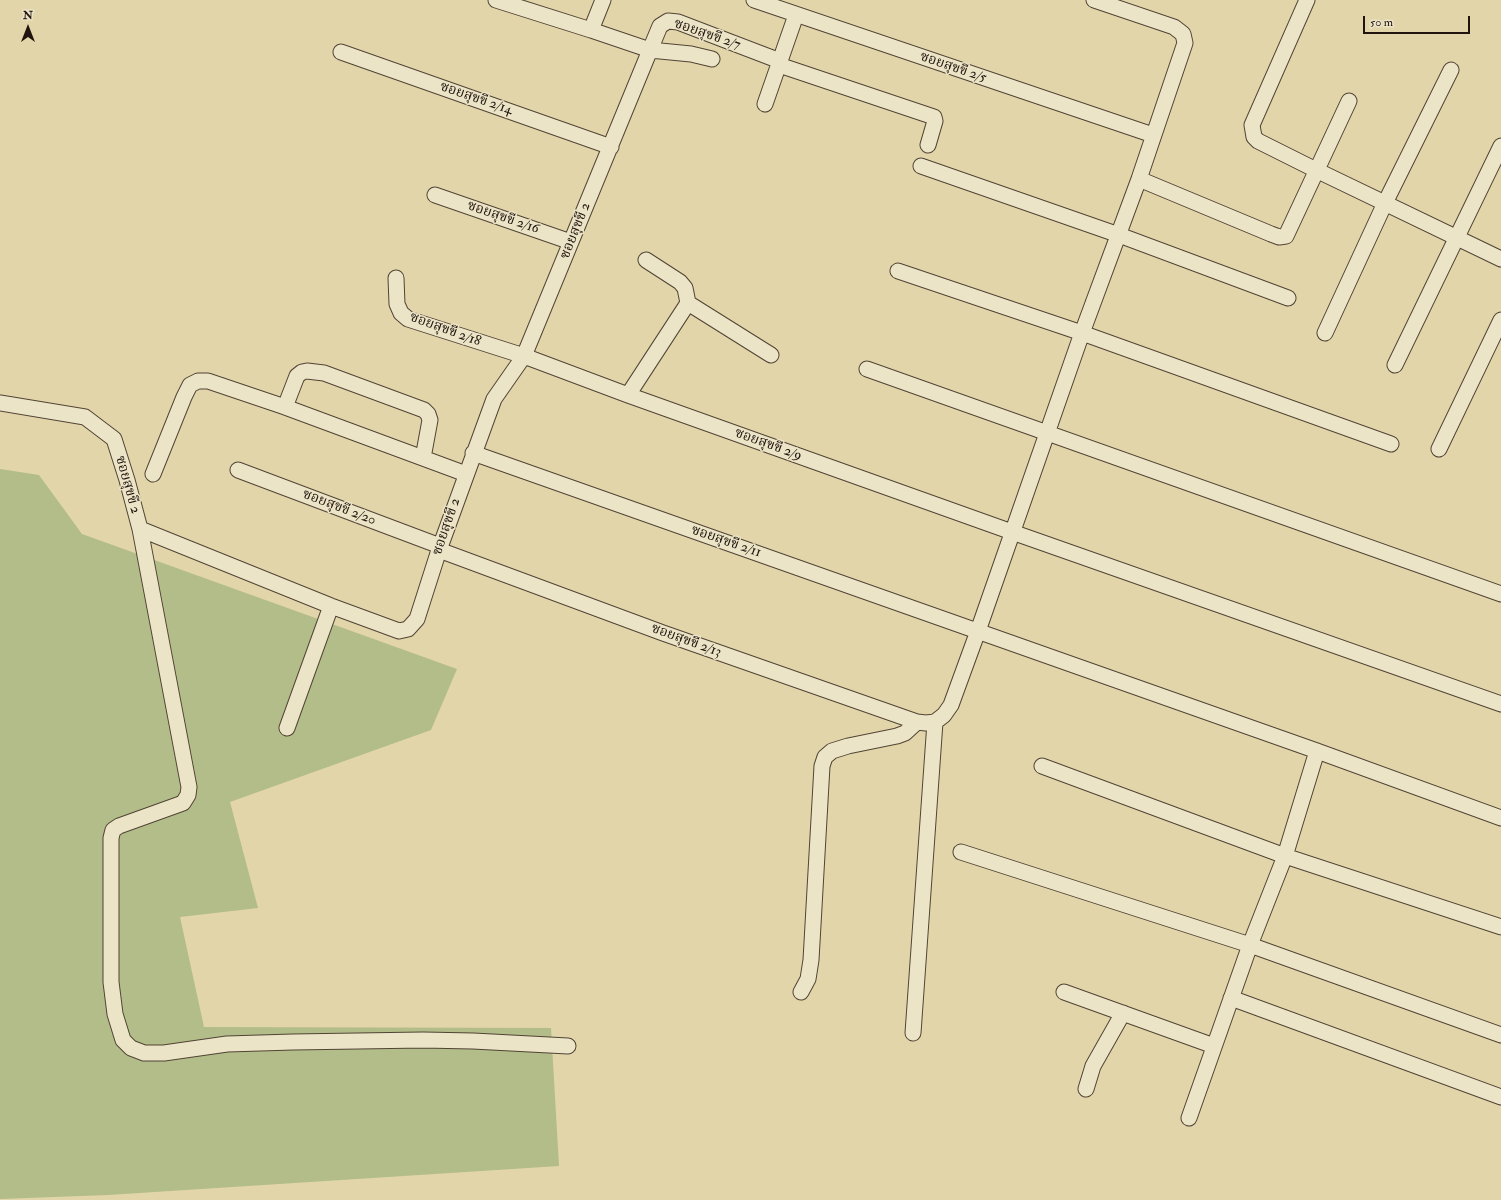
<!DOCTYPE html>
<html>
<head>
<meta charset="utf-8">
<style>
  body { margin:0 }
  #map { position:relative; width:1501px; height:1200px; overflow:hidden; background:#e2d5a9; font-family:"IM FELL Double Pica",serif }
  canvas { display:block }
  .north { position:absolute; left:8px; top:8px; width:40px; height:40px; -webkit-text-stroke:3px #ece4c7; paint-order:stroke; rotate:0deg; font-size:11px; font-weight:700; line-height:16px; text-align:center; color:#21140e }
  .north::after { content:''; display:block; margin:auto; width:14px; height:18px; background:#21140e; clip-path:polygon(50% 0,100% 100%,50% 72%,0 100%) }
  .scale { position:absolute; left:1363px; top:16px; width:107px; height:18px; box-sizing:border-box; border:2px solid #21140e; border-top:0; padding-left:5px; font-size:12px; line-height:14px; white-space:nowrap; color:#21140e; -webkit-text-stroke:3px #ece4c7; paint-order:stroke }
</style>
</head>
<body>
<div id="map">
<canvas width="1501" height="1200"></canvas>
<div class="north">N</div>
<div class="scale">50 m</div>
</div>
<script>
const ctx = document.querySelector('canvas').getContext('2d');
ctx.lineJoin = 'round';
function fill(path, color) { ctx.fillStyle = color; ctx.fill(path, 'evenodd'); }
const toPath = rows => new Path2D(rows.map(r => 'M' + r).join(''));
function strokePath(path, color, width, dash) { ctx.strokeStyle = color; ctx.lineWidth = width; ctx.lineCap = dash ? 'butt' : 'round'; ctx.setLineDash(dash || []); ctx.stroke(path); }
function drawText(font, color, halo, rows, align = 'center') {
  ctx.font = font + ' "IM FELL Double Pica","Noto Serif Thai",serif'; ctx.lineWidth = 3; ctx.setLineDash([]); ctx.textBaseline = 'middle'; ctx.strokeStyle = halo; ctx.fillStyle = color; for (const [text, x, y, turn = 0] of rows) {
    ctx.save(); ctx.translate(x, y); ctx.rotate((+turn || 0) * Math.PI / 180); ctx.textAlign = isNaN(turn) ? turn : align; if (halo) ctx.strokeText(text, 0, 0); ctx.fillText(text, 0, 0); ctx.restore();
  }
}
const green = toPath([
  [0,469,39,475,82,534,457,669,431,730,230,802,258,908,180,917,204,1027,551,1028,559,1166,108,1195,0,1199]
]);
const minor = toPath([
  [496,0,591,30],
  [754,0,1153,135],
  [1307,0,1252,125,1254,137,1258,141,1316,170,1501,259],
  [341,52,611,147],
  [712,59,691,54,650,50,660,26,668,21,678,22,780,61],
  [779,65,934,117,935,121,928,145],
  [765,104,796,15],
  [921,166,1119,235,1288,298],
  [1139,179,1271,234,1279,237,1286,236,1349,101],
  [435,195,571,242],
  [646,260,680,282,685,288,688,303],
  [898,271,1082,333,1391,444],
  [396,278,397,304,401,313,408,319,524,356,628,395,1012,532,1501,704],
  [1325,333,1385,203,1451,70],
  [1395,365,1501,146],
  [867,369,1501,594],
  [628,395,688,303,771,355],
  [0,403,85,417,114,439,127,480,140,529,331,606,399,631,408,629,417,619,439,550,494,399,524,356,650,50,591,30,603,0],
  [285,407,297,376,302,372,307,371,324,373,424,410,428,414,430,420,423,458],
  [1439,449,1501,320],
  [473,453,1317,751,1501,818],
  [238,470,440,546],
  [153,474,184,397,190,385,198,381,208,381,285,407,466,474],
  [140,529,189,787,188,795,183,803,119,826,113,830,111,838,111,982,115,1014,123,1040,131,1048,144,1053,164,1053,227,1044,293,1042,423,1040,473,1041,568,1046],
  [439,550,663,633,917,722,926,723,935,722],
  [287,728,331,606],
  [1042,766,1285,856,1501,927],
  [961,852,1250,945,1501,1035],
  [801,992,808,979,811,960,822,766,825,757,832,751,848,746,897,736,905,733,917,722],
  [1064,992,1214,1046],
  [1231,998,1501,1097],
  [913,1033,935,722,944,715,951,705,978,631,1082,333,1139,179,1185,43,1183,34,1174,27,1094,0],
  [1086,1089,1093,1066,1123,1013],
  [1189,1118,1250,945,1285,856,1317,751]
]);
const streetNames = [
  ["ซอยสุขขี 2/7",707,35,19],
  ["ซอยสุขขี 2/5",953,68,19],
  ["ซอยสุขขี 2/14",476,99,19],
  ["ซอยสุขขี 2/16",503,218,19],
  ["ซอยสุขขี 2",576,231,-68],
  ["ซอยสุขขี 2/18",445,330,20],
  ["ซอยสุขขี 2/9",768,445,20],
  ["ซอยสุขขี 2",127,485,74],
  ["ซอยสุขขี 2/20",339,508,21],
  ["ซอยสุขขี 2",447,527,-71],
  ["ซอยสุขขี 2/11",726,542,19],
  ["ซอยสุขขี 2/13",686,641,20]
];
fill(green, '#b2bd89');
strokePath(minor, '#514435', 17);
strokePath(minor, '#ece4c7', 15);
drawText('14px', '#21140e', '#ece4c7', streetNames);
</script>
</body>
</html>
